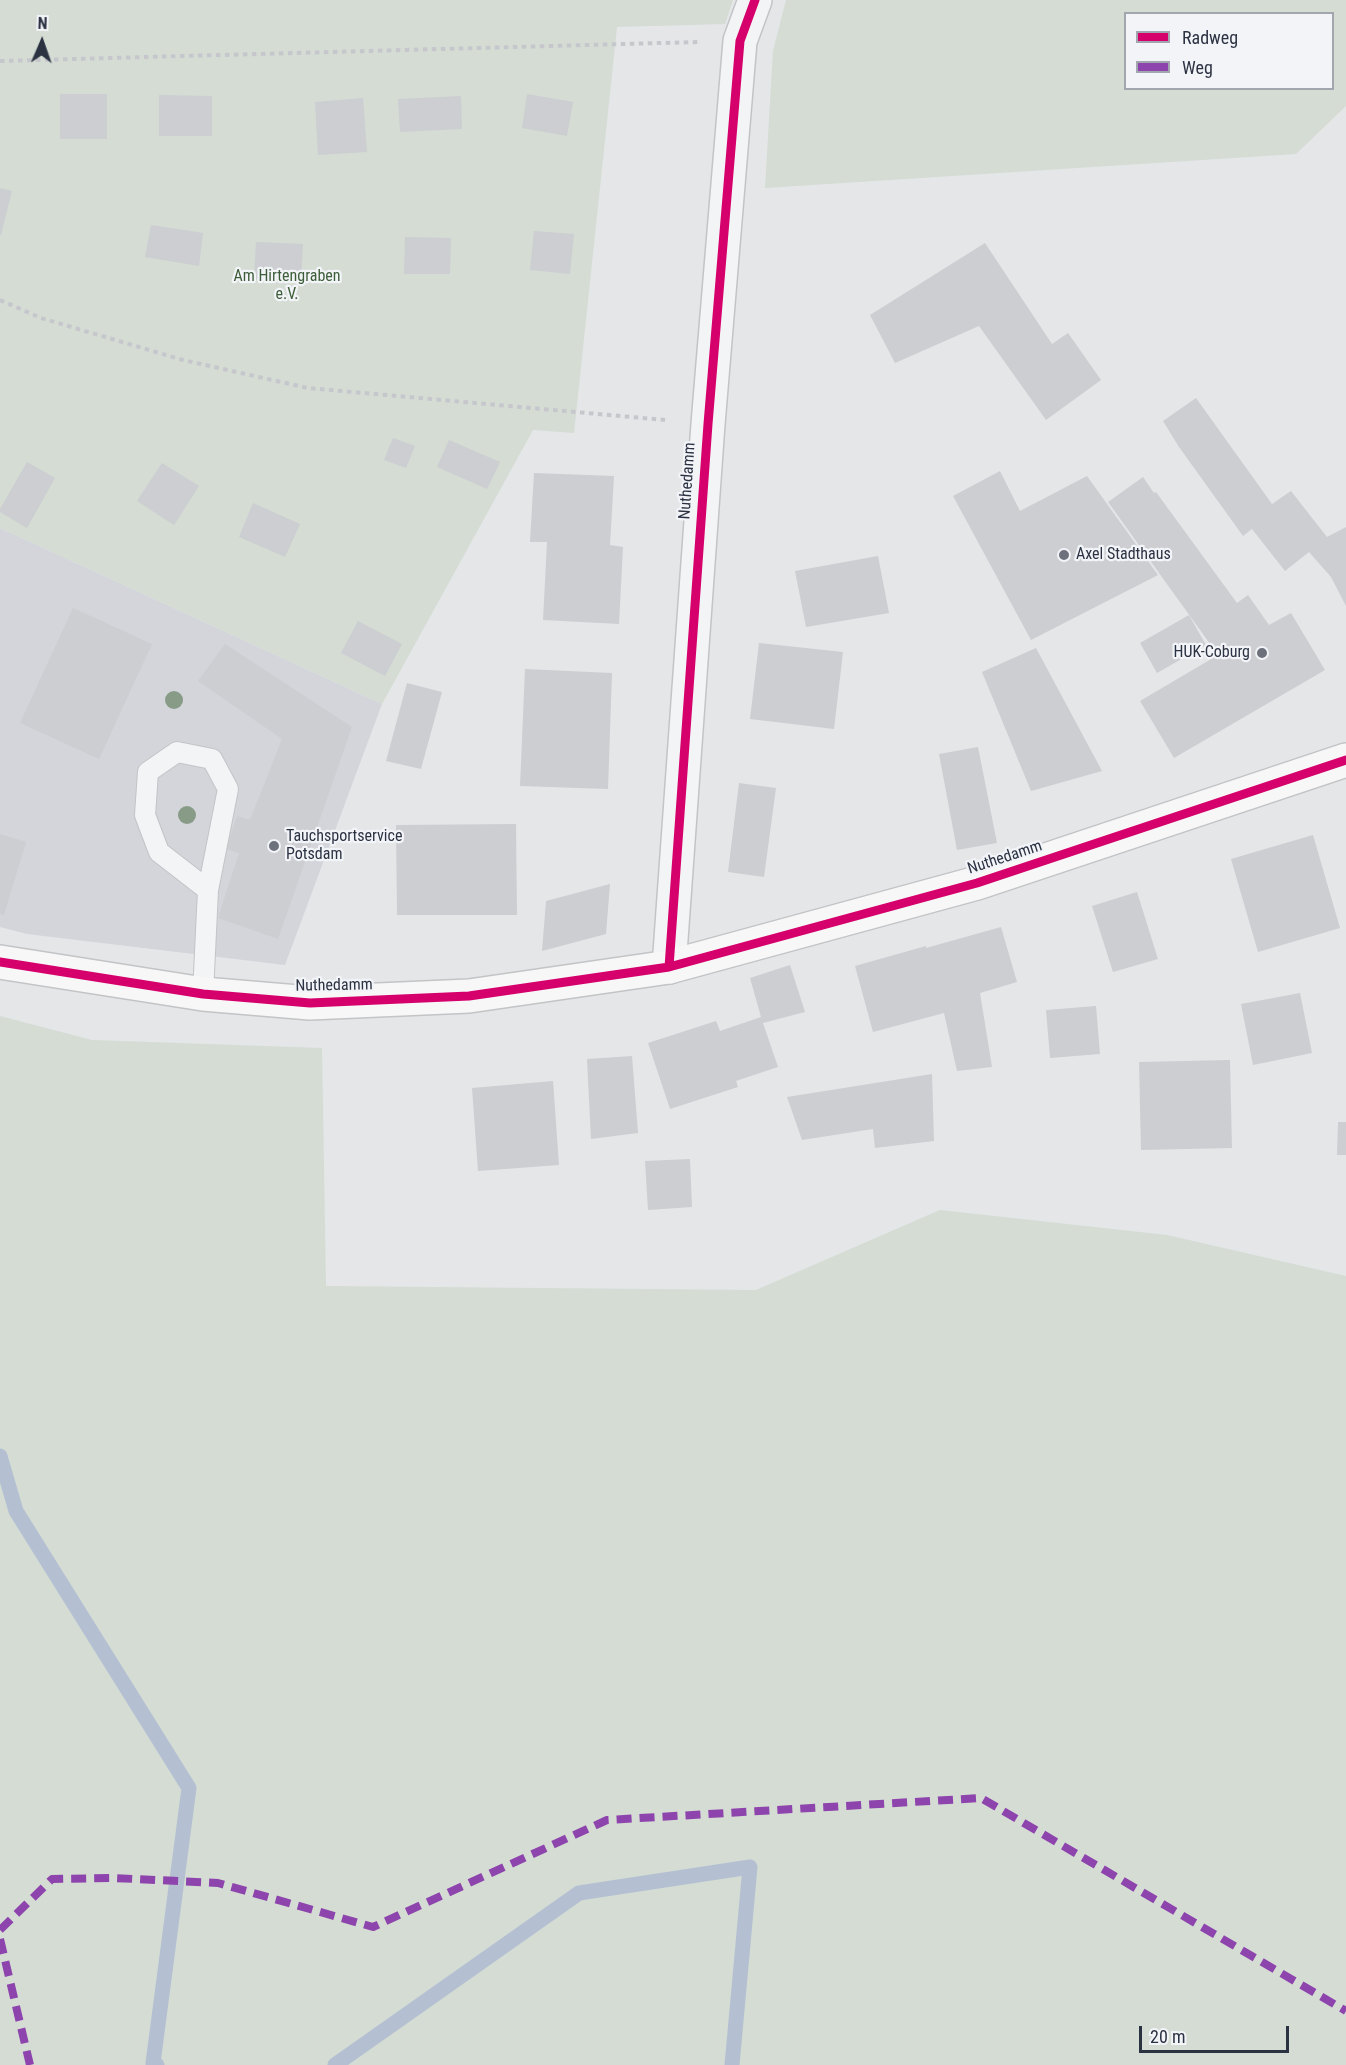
<!DOCTYPE html>
<html>
<head>
<meta charset="utf-8">
<style>
  body { margin:0 }
  #map { position:relative; width:1346px; height:2065px; overflow:hidden; background:#e4e6e8; font-family:"Roboto Condensed",sans-serif }
  canvas { display:block }
  .legend { position:absolute; left:1124px; top:12px; width:210px; height:78px; box-sizing:border-box; background:#f2f4f8; border:2px solid #a2a6af; margin:0; padding:8px 10px; list-style:none; font-size:18px; color:#2b3242 }
  .legend li { display:flex; align-items:center; gap:12px; height:30px }
  .legend b { width:30px; border:2px solid #a2a6af }
  .north { position:absolute; left:12px; top:12px; width:60px; height:60px; -webkit-text-stroke:4px #f2f4f8; paint-order:stroke; rotate:2deg; font-size:16px; font-weight:700; line-height:24px; text-align:center; color:#2b3242 }
  .north::after { content:''; display:block; margin:auto; width:21px; height:27px; background:#2b3242; clip-path:polygon(50% 0,100% 100%,50% 72%,0 100%) }
  .scale { position:absolute; left:1139px; top:2026px; width:150px; height:27px; box-sizing:border-box; border:3px solid #2b3242; border-top:0; padding-left:8px; font-size:18px; line-height:21px; white-space:nowrap; color:#2b3242; -webkit-text-stroke:4px #f2f4f8; paint-order:stroke }
</style>
</head>
<body>
<div id="map">
<canvas width="1346" height="2065"></canvas>
<ul class="legend">
<li><b style="height:8px;background:#d6006c"></b>Radweg</li>
<li><b style="height:8px;background:#8e44ad"></b>Weg</li>
</ul>
<div class="north">N</div>
<div class="scale">20 m</div>
</div>
<script>
const ctx = document.querySelector('canvas').getContext('2d');
ctx.lineJoin = 'round';
function fill(path, color) { ctx.fillStyle = color; ctx.fill(path, 'evenodd'); }
const toPath = rows => new Path2D(rows.map(r => 'M' + r).join(''));
function strokePath(path, color, width, dash) { ctx.strokeStyle = color; ctx.lineWidth = width; ctx.lineCap = dash ? 'butt' : 'round'; ctx.setLineDash(dash || []); ctx.stroke(path); }
function drawText(font, color, halo, rows, align = 'center') {
  ctx.font = font + ' "Roboto Condensed",sans-serif'; ctx.lineWidth = 4.5; ctx.setLineDash([]); ctx.textBaseline = 'middle'; ctx.strokeStyle = halo; ctx.fillStyle = color; for (const [text, x, y, turn = 0] of rows) {
    ctx.save(); ctx.translate(x, y); ctx.rotate((+turn || 0) * Math.PI / 180); ctx.textAlign = isNaN(turn) ? turn : align; if (halo) ctx.strokeText(text, 0, 0); ctx.fillText(text, 0, 0); ctx.restore();
  }
}
const built = toPath([
  [0,528,382,704,285,965,27,934,0,927]
]);
const green = toPath([
  [0,0,733,0,725,24,617,27,574,433,533,430,382,704,0,528],
  [786,0,1346,0,1346,106,1296,154,765,188,773,51],
  [1126,14,1332,14,1332,88,1126,88],
  [0,1016,92,1040,322,1048,326,1286,756,1290,940,1210,1167,1235,1346,1276,1346,2065,0,2065]
]);
const stream = toPath([
  [0,1456,16,1511,189,1788,153,2063,157,2065],
  [335,2065,579,1893,750,1867,732,2065]
]);
const building = toPath([
  [60,94,107,94,107,139,60,139],
  [527,94,573,102,567,136,522,128],
  [159,95,212,96,212,136,159,136],
  [461,96,462,129,400,132,398,99],
  [363,98,367,152,318,155,315,102],
  [0,188,12,191,1,235,0,235],
  [151,225,203,233,199,266,145,257],
  [534,231,574,234,570,274,530,270],
  [405,237,451,238,450,274,404,274],
  [256,242,303,244,301,281,254,279],
  [985,243,1052,344,1068,333,1101,380,1046,420,979,326,895,363,870,315],
  [1196,398,1272,504,1291,491,1327,537,1346,527,1346,606,1331,577,1309,552,1285,571,1252,529,1243,536,1179,447,1163,421],
  [393,438,415,446,406,468,384,460],
  [449,440,500,462,487,489,437,467],
  [27,462,55,478,27,528,0,512,0,509],
  [162,463,199,486,174,525,137,501],
  [1000,471,1020,511,1087,476,1158,575,1031,640,953,496],
  [534,473,614,476,610,545,623,547,619,624,543,620,547,542,530,542],
  [1143,477,1154,493,1156,492,1237,603,1248,595,1269,625,1291,613,1325,670,1174,758,1140,701,1218,655,1108,502],
  [253,503,300,524,285,557,239,537],
  [878,556,889,613,806,627,795,571],
  [73,608,152,644,99,759,20,723],
  [1189,615,1206,645,1157,673,1140,643],
  [358,621,402,644,385,676,341,653],
  [759,643,843,652,834,729,750,719],
  [225,644,352,727,278,939,218,918,239,853,226,849,237,816,250,820,282,739,198,681],
  [1036,648,1102,771,1031,791,982,672],
  [525,669,612,673,608,789,520,786],
  [407,683,442,692,421,769,386,761],
  [978,747,997,843,957,850,939,754],
  [739,783,776,788,764,877,728,872],
  [516,824,517,915,397,915,396,825],
  [0,834,26,842,4,915,0,914],
  [1313,835,1340,928,1258,952,1231,859],
  [610,884,606,934,542,951,546,901],
  [1137,892,1158,959,1113,972,1092,906],
  [1001,927,1017,982,980,993,992,1067,957,1071,944,1013,873,1032,855,966,926,946,926,948],
  [790,965,805,1012,763,1023,778,1067,736,1081,738,1087,670,1109,648,1043,716,1021,720,1031,761,1017,750,978],
  [1300,993,1312,1053,1253,1065,1241,1004],
  [1096,1006,1100,1054,1050,1058,1046,1010],
  [632,1056,638,1133,591,1139,587,1059],
  [1230,1060,1232,1148,1141,1150,1139,1062],
  [932,1074,934,1141,875,1148,873,1129,802,1140,787,1097],
  [553,1081,559,1165,478,1171,472,1088],
  [1338,1122,1346,1122,1346,1155,1337,1155],
  [690,1159,692,1207,648,1210,645,1161]
]);
const path = toPath([
  [0,61,698,42],
  [0,300,41,318,183,360,308,388,665,420]
]);
const lane = toPath([
  [203,994,208,890,228,789,212,759,177,752,148,772,145,815,159,852,208,890]
]);
const street = toPath([
  [669,967,708,424,740,41,755,0]
]);
const secondary = toPath([
  [0,962,203,994,310,1003,469,996,669,967,977,883,1346,760]
]);
const quiet = toPath([
  [0,1930,52,1879,114,1878,218,1883,373,1927,607,1820,981,1798,1346,2011],
  [0,1939,30,2065]
]);
const cycleway = toPath([
  [0,962,203,994,310,1003,469,996,669,967,977,883,1346,760],
  [669,967,708,424,740,41,755,0]
]);
const trees = [
  [174,700],
  [187,815]
];
const markers = [
  [1064,555,6,"#6c717c"],
  [1262,653,6,"#6c717c"],
  [274,846,6,"#6c717c"]
];
const parkNames = [
  ["Am Hirtengraben",287,277],
  ["e.V.",287,295]
];
const streetNames = [
  ["Nuthedamm",688,481,-86],
  ["Nuthedamm",1005,858,-18],
  ["Nuthedamm",334,986,-1]
];
const poiNames = [
  ["Axel Stadthaus",1076,555],
  ["HUK-Coburg",1250,653,"right"],
  ["Tauchsportservice",286,837],
  ["Potsdam",286,855]
];
fill(built, '#d3d5db');
fill(green, '#d4dcd4');
strokePath(stream, '#b4c0d2', 15);
fill(building, '#ccced1');
strokePath(lane, '#c2c4c6', 22);
strokePath(street, '#c2c4c6', 36);
strokePath(secondary, '#c2c4c6', 36);
strokePath(path, '#c6c7cc', 4, [4.5, 4.5]);
strokePath(lane, '#f3f4f6', 20);
strokePath(street, '#f3f4f6', 33);
strokePath(secondary, '#f7f7f7', 33);
strokePath(quiet, '#8e44ad', 8, [15, 8]);
strokePath(cycleway, '#d6006c', 9);
ctx.fillStyle = '#889b87';
for (const [x, y] of trees) { ctx.beginPath(); ctx.arc(x, y, 9, 0, 2 * Math.PI); ctx.fill(); }
for (const [x, y, r, color] of markers) { const dot = new Path2D(); dot.arc(x, y, r, 0, 2 * Math.PI); ctx.fillStyle = color; ctx.fill(dot); strokePath(dot, '#f2f4f8', 2); }
drawText('16px', '#3d5d38', '#f2f4f8', parkNames);
drawText('16px', '#2b3242', '#f2f4f8', streetNames);
drawText('16px', '#2b3242', '#f2f4f8', poiNames, 'left');
</script>
</body>
</html>
